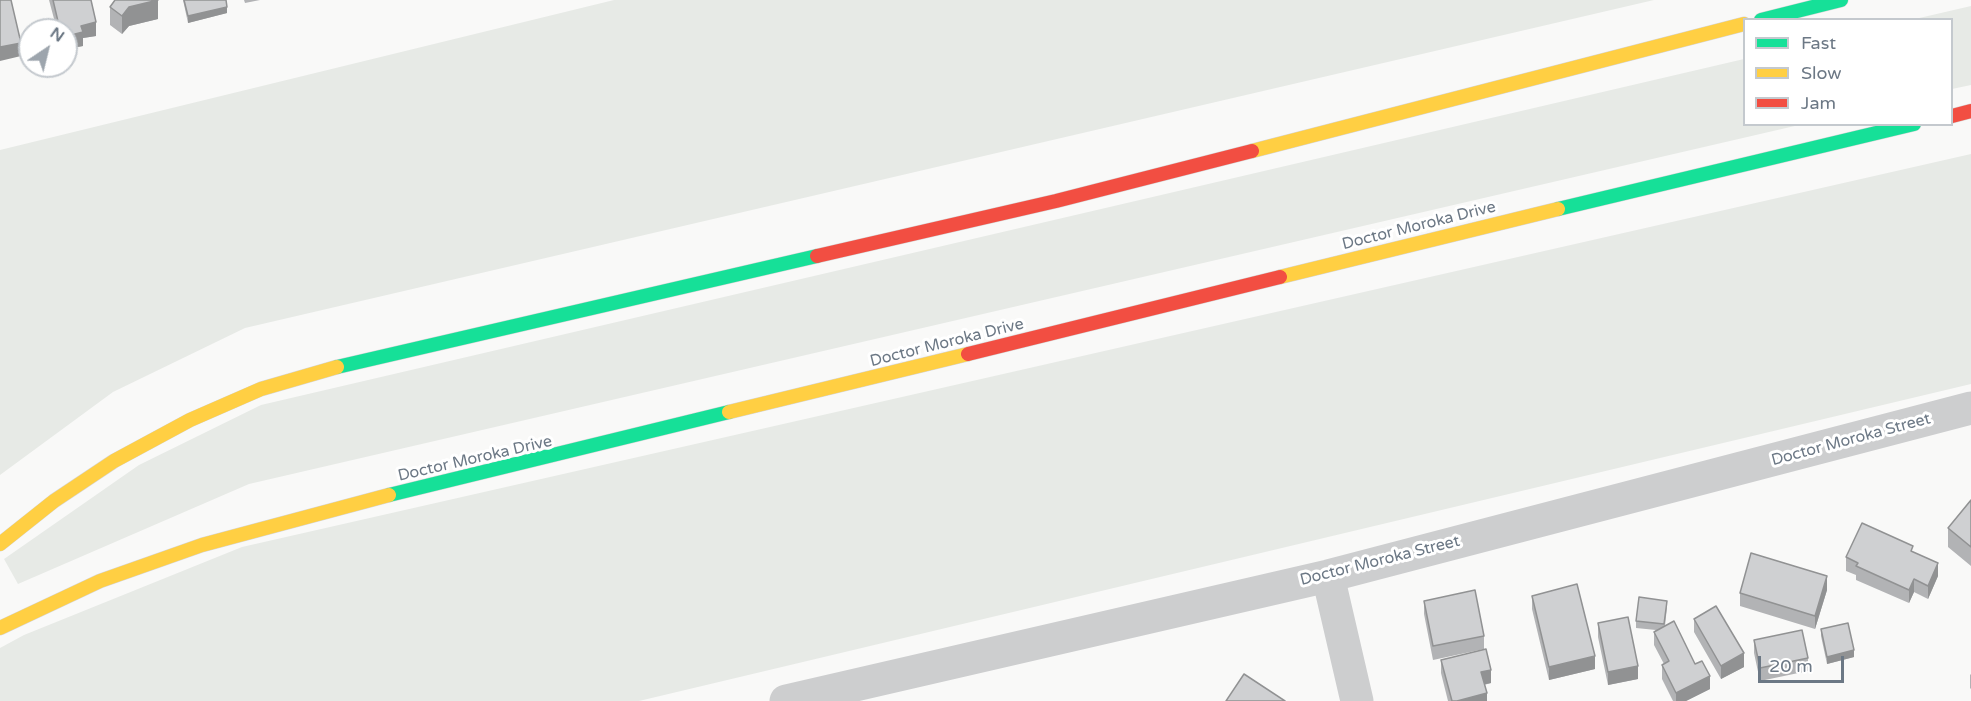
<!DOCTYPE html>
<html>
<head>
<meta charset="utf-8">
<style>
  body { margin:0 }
  #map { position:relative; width:1971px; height:701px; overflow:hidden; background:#f9f9f8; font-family:"Varela Round",sans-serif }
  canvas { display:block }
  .legend { position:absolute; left:1743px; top:18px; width:210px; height:108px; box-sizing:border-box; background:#fff; border:2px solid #c4c9ce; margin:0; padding:8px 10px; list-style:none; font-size:18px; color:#6c7885 }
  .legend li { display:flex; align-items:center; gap:12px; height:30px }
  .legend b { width:30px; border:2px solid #c4c9ce }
  .north { position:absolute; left:18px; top:18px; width:60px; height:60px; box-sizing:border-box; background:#fff; border:2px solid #c4c9ce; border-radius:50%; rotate:35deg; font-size:16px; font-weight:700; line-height:24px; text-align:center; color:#6c7885 }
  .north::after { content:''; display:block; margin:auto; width:21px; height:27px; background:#9da5ad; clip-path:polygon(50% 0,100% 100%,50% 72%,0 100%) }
  .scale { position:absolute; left:1758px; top:656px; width:86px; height:27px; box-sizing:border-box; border:3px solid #6c7885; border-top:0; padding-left:8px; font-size:18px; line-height:21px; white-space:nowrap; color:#6c7885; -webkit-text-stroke:4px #fff; paint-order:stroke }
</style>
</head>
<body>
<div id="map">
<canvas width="1971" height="701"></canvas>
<ul class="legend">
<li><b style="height:8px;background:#16e098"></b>Fast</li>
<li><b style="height:8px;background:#ffcf43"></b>Slow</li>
<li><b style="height:8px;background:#f24e42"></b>Jam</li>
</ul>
<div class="north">N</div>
<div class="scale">20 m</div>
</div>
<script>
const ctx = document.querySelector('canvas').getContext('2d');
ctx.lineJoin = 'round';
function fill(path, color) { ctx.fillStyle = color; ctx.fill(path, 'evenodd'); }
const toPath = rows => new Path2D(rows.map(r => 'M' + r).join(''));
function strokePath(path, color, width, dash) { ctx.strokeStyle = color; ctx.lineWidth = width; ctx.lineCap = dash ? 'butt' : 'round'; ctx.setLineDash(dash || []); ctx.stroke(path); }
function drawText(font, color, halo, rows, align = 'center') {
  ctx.font = font + ' "Varela Round",sans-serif'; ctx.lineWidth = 6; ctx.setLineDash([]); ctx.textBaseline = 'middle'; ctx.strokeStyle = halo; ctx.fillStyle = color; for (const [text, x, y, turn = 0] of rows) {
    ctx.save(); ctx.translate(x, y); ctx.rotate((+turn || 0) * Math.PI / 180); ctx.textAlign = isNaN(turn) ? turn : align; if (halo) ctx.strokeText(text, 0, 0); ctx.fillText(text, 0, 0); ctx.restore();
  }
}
const green = toPath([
  [614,0,1654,0,245,328,113,392,0,475,0,150],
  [1971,6,1971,85,1952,89,1952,20,1915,19],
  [1744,59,1744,124,1799,125,249,484,18,584,4,559,139,465,261,405],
  [1971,154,1971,384,639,701,0,701,0,648,24,635,242,547]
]);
const street = toPath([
  [1328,576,1357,701],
  [786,701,1328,576,1971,408]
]);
const fast = toPath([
  [1761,20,1841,0],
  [1558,209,1914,124],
  [337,367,817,256],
  [389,495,729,412]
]);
const slow = toPath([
  [1252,151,1744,24],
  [1280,277,1558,209],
  [729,412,968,354],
  [0,544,54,501,114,461,190,420,261,389,337,367],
  [0,628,100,581,202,545,389,495]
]);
const jam = toPath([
  [1952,116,1971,111],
  [817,256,1056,201,1252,151],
  [968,354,1280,277]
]);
const wall = toPath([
  [49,0,91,0,96,36,83,38,83,46,67,49,66,30,57,30],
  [114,0,158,0,158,19,129,26,122,34,110,25,110,7,114,1],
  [183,0,226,0,227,13,188,23],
  [244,0,260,0,245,3],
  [1971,500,1971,566,1948,547,1948,528],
  [1913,552,1938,576,1928,599,1914,592,1909,603,1856,580,1856,575,1846,571,1846,557],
  [1827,590,1815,629,1740,606,1740,593],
  [1532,596,1595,669,1549,680,1532,609],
  [1424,601,1484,636,1484,649,1433,660,1424,614],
  [1667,607,1665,626,1695,664,1710,689,1686,701,1673,701,1662,679,1662,665,1664,664,1654,645,1654,632,1656,630,1636,628,1636,621],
  [1694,619,1744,667,1721,679,1694,632],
  [1598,623,1638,679,1608,685,1598,637],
  [1821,629,1854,657,1827,664,1821,636],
  [1754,640,1808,658,1808,671,1760,681,1754,653],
  [1441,660,1491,683,1484,685,1487,701,1448,701,1441,673],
  [1971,674,1971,689,1970,688,1970,675]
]);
const shadedWall = toPath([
  [158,0,158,19,129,26,122,34,122,16,129,7],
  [227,7,227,13,188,23,188,16],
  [96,22,96,36,83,38,83,46,67,49,67,36,81,26],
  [21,43,21,56,0,61,0,47],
  [1938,563,1938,576,1928,599,1928,586],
  [1827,576,1827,590,1815,629,1815,616],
  [1914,579,1914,592,1909,603,1909,590],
  [1854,650,1854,657,1827,664,1827,657],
  [1744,653,1744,667,1721,679,1721,666],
  [1595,656,1595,669,1549,680,1549,667],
  [1638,666,1638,679,1608,685,1608,672],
  [1491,670,1491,683,1481,685,1481,672],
  [1710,676,1710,689,1686,701,1676,701,1676,693],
  [1487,693,1487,701,1457,701]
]);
const building = toPath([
  [0,0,11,0,21,43,0,47,0,0],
  [53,0,91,0,96,22,81,26,83,32,67,36,66,30,65,29,60,30,53,0],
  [115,0,158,0,129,7,122,16,110,7,115,0],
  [184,0,226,0,227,7,188,16,184,0],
  [1971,500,1971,547,1948,528,1971,500],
  [1862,523,1913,546,1911,551,1938,563,1928,586,1914,579,1909,590,1856,566,1858,563,1846,557,1862,523],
  [1751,553,1827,576,1815,616,1740,593,1751,553],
  [1577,584,1595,656,1549,667,1532,596,1577,584],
  [1475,590,1484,636,1433,646,1424,601,1475,590],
  [1639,597,1667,601,1664,624,1636,621,1639,597],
  [1716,606,1744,653,1721,666,1694,619,1716,606],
  [1628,617,1638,666,1608,672,1598,623,1628,617],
  [1674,621,1695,664,1702,661,1710,676,1676,693,1662,665,1669,661,1654,632,1674,621],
  [1848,623,1854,650,1827,657,1821,629,1848,623],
  [1802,630,1808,658,1760,668,1754,640,1802,630],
  [1486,649,1491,670,1481,672,1487,693,1457,701,1452,701,1441,660,1486,649],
  [1244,674,1285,701,1226,701,1244,674]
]);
const streetNames = [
  ["Doctor Moroka Drive",1419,226,-14],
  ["Doctor Moroka Drive",947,343,-14],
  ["Doctor Moroka Street",1851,440,-15],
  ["Doctor Moroka Drive",475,459,-13],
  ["Doctor Moroka Street",1380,561,-14]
];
fill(green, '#e7eae6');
strokePath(fast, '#d5d5d6', 15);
strokePath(slow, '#d5d5d6', 15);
strokePath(jam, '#d5d5d6', 15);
strokePath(street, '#cdcecf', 33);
strokePath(fast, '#16e098', 14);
strokePath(slow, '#ffcf43', 14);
strokePath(jam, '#f24e42', 14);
fill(wall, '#b2b3b5');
fill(shadedWall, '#919293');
fill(building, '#cfd0d2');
strokePath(building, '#919293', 1.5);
drawText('16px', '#6c7885', '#fff', streetNames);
</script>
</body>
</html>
